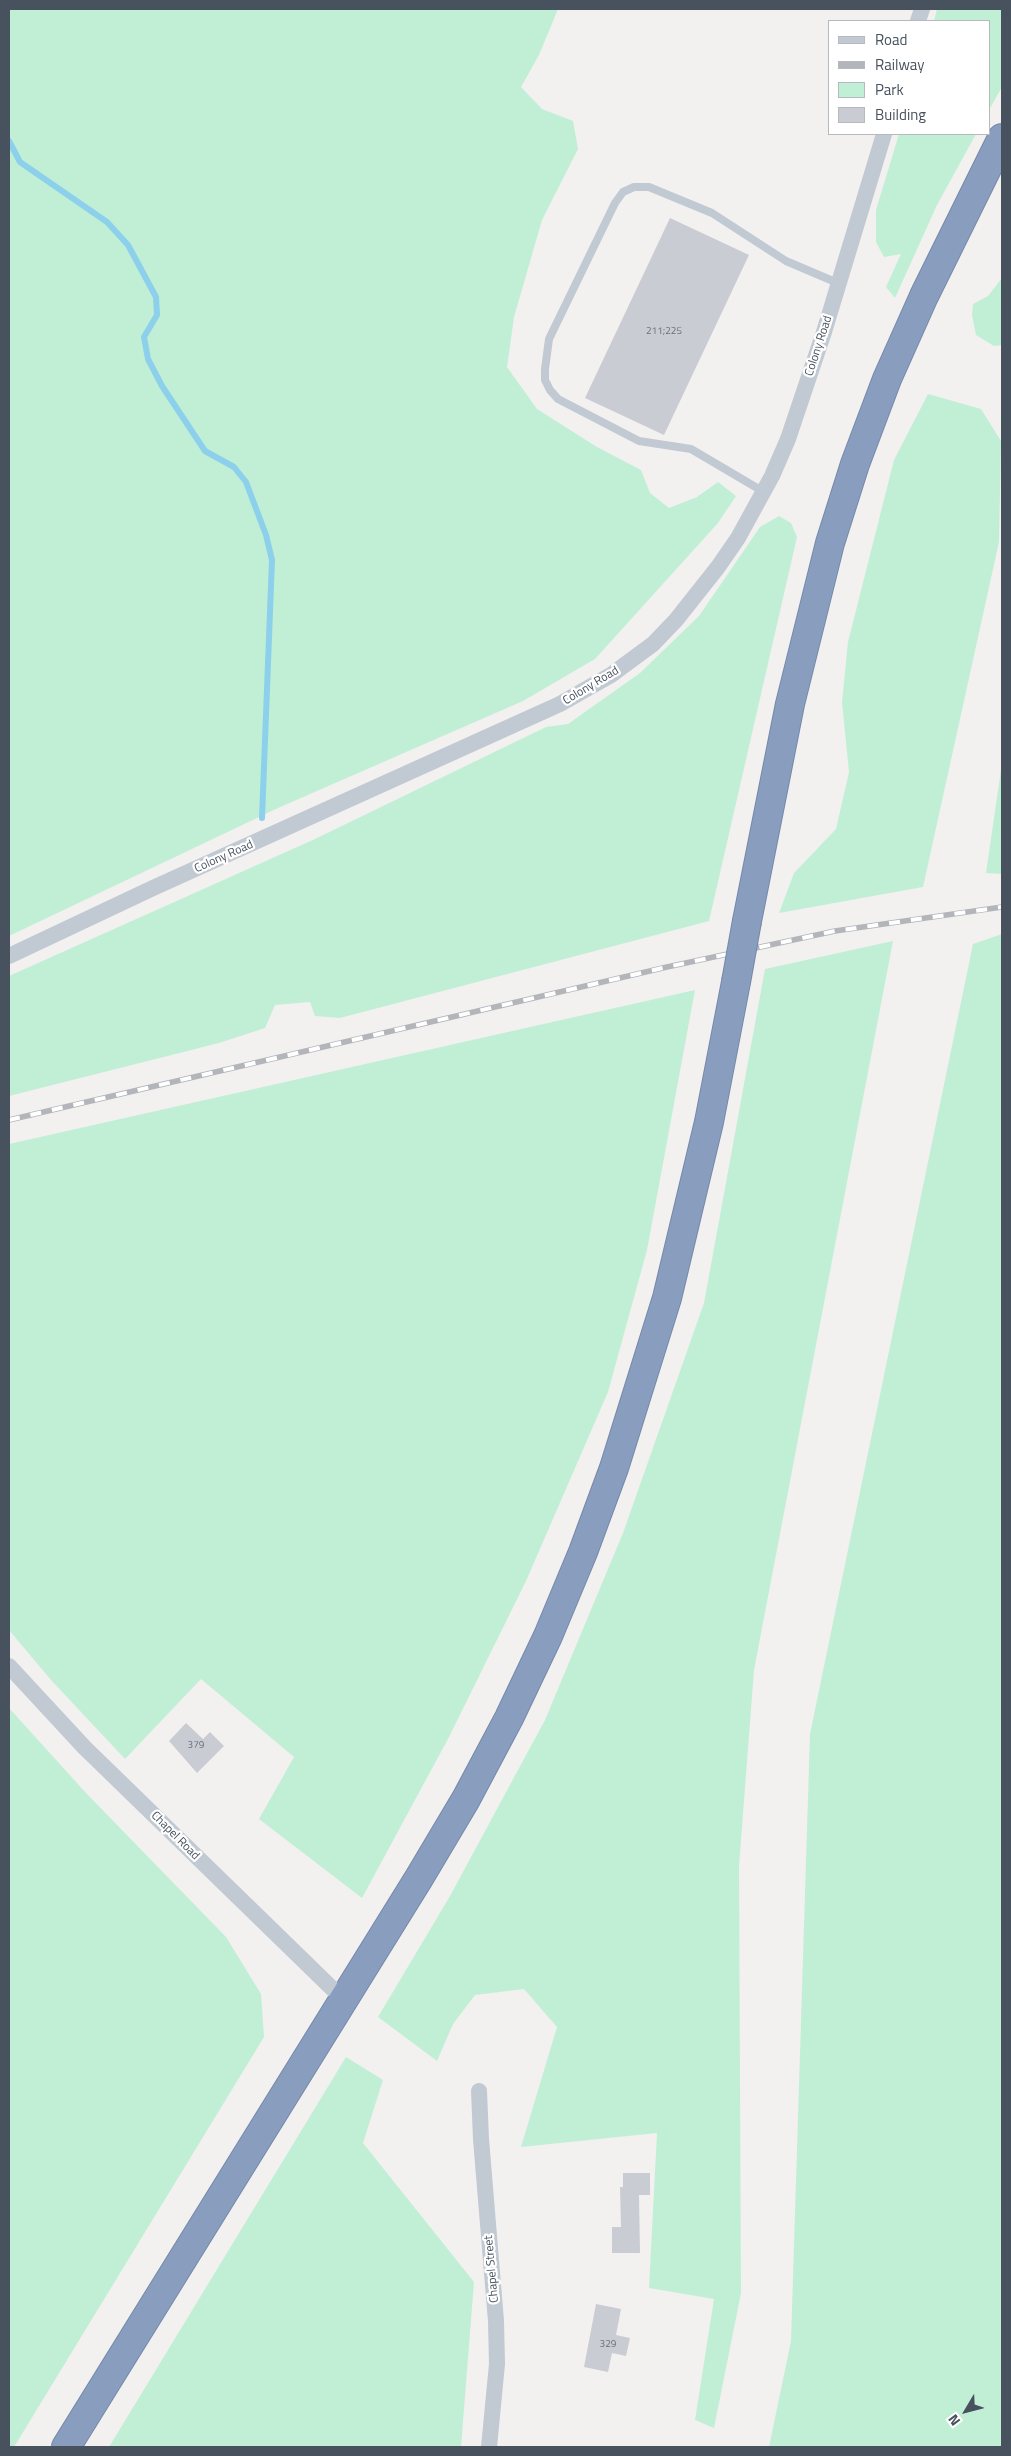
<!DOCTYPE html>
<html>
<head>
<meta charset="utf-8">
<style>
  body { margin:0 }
  #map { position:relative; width:1011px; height:2456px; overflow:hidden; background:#f3f0f0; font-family:"Titillium Web",sans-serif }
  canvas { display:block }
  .frame { position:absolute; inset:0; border:10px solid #48525e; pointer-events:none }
  .legend { position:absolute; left:828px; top:20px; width:162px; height:115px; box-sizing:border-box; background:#fff; border:1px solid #b6babf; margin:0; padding:6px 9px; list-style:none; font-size:15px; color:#48525e }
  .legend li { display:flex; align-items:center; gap:10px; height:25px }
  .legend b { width:25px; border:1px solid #b6babf }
  .north { position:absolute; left:941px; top:2386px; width:50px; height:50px; -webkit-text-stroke:4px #fff; paint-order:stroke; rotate:233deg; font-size:14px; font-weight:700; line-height:20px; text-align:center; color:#48525e }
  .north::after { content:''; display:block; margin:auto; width:18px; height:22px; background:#48525e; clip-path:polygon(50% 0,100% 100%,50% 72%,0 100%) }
</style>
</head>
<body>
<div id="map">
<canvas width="1011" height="2456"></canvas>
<div class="frame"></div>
<ul class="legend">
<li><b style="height:6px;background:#c1c9d2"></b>Road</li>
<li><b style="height:6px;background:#b2b5ba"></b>Railway</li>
<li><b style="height:14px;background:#c0efd6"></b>Park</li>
<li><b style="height:14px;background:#caccd3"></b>Building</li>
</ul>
<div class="north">N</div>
</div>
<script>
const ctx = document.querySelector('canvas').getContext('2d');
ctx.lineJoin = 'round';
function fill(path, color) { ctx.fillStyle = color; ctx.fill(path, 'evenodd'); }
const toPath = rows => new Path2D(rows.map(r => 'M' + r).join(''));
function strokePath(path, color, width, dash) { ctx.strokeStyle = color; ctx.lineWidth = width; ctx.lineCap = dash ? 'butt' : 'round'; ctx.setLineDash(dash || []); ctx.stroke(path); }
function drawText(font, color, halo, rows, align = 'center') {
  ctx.font = font + ' "Titillium Web",sans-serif'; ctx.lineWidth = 4.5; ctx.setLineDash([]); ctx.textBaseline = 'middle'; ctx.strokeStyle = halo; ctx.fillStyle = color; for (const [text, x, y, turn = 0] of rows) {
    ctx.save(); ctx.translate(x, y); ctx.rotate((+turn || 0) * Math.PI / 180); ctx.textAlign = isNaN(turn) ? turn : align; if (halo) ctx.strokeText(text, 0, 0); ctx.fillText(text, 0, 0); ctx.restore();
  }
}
const green = toPath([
  [9,9,558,9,539,55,521,87,542,109,573,121,578,149,542,220,514,317,507,367,537,409,597,447,641,470,650,493,669,508,697,497,718,482,736,496,718,523,595,659,523,701,278,808,9,936],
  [937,9,1002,9,1002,87,990,108,990,21,934,21],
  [899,134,976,134,937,205,895,298,886,287,901,254,884,257,876,242,876,210],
  [1002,278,1002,345,994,346,976,335,972,315,973,304,988,296],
  [928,394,981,409,1001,441,999,542,923,887,779,913,794,873,836,829,849,772,842,702,848,642,894,460],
  [779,516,791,523,797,537,709,921,340,1018,315,1016,310,1002,275,1005,265,1028,219,1043,9,1096,9,976,315,839,546,727,568,724,640,673,699,616,760,527],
  [1002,763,1002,874,986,873],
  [1002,934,1002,2447,769,2447,791,2341,810,1734,973,944],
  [893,941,754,1670,739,1866,741,2293,714,2428,695,2420,714,2299,649,2288,657,2133,521,2147,557,2027,524,1989,475,1995,453,2024,437,2061,378,2017,450,1896,545,1720,623,1533,704,1303,765,969],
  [695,990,647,1250,608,1392,526,1581,449,1737,362,1898,259,1819,294,1757,201,1679,125,1759,51,1680,9,1630,9,1144],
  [9,1708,86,1793,226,1937,261,1994,264,2037,14,2447,9,2447],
  [346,2057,383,2080,363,2143,474,2282,461,2447,109,2447]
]);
const stream = toPath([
  [9,141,20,162,107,222,128,245,156,297,157,315,144,337,148,359,162,386,205,451,234,467,246,482,266,535,272,560,262,818]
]);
const building = toPath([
  [670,218,749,255,664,435,585,398],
  [186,1723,203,1739,210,1732,224,1746,197,1773,169,1741],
  [623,2173,650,2173,650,2195,639,2195,640,2253,612,2253,612,2227,621,2227,620,2187,623,2187],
  [596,2304,621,2309,616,2335,630,2338,626,2356,612,2353,608,2372,584,2367]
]);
const lane = toPath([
  [764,492,691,449,639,441,558,399,550,390,545,380,545,369,549,339,615,203,623,192,634,187,649,187,712,213,786,261,840,284]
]);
const street = toPath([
  [918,21,922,9],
  [9,956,153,888,560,704,611,675,653,644,676,620,718,567,738,538,772,476,788,439,824,332,884,134],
  [9,1666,84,1747,345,2001],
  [479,2091,481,2139,496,2321,497,2364,489,2447]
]);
const highway = toPath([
  [747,921,790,704,830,543,855,464,887,379,924,296,1002,138],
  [66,2447,419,1878,466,1799,509,1718,548,1636,583,1552,614,1468,667,1298,709,1122,736,982]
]);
const rail = toPath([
  [9,1120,667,967,835,931,1002,907]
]);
const highwayBridge = toPath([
  [736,982,747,921]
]);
const numberNames = [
  ["211;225",664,332],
  ["379",196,1746],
  ["329",608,2345]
];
const streetNames = [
  ["Colony Road",819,346,-72],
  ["Colony Road",591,686,-31],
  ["Colony Road",224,857,-24],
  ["Chapel Road",175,1836,45],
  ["Chapel Street",492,2269,-95]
];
fill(green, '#c0efd6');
strokePath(stream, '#8dd0eb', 6);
fill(building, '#caccd3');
strokePath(highway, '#7489aa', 30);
strokePath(lane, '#c1c9d2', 8);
strokePath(street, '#c1c9d2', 16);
strokePath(highway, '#899ebe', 28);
strokePath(rail, '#b2b5ba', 5.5);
strokePath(rail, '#fff', 4, [11]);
strokePath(highwayBridge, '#7489aa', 30, []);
strokePath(highwayBridge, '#899ebe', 28);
drawText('10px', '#68707b', null, numberNames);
drawText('12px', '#48525e', '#fff', streetNames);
</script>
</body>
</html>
